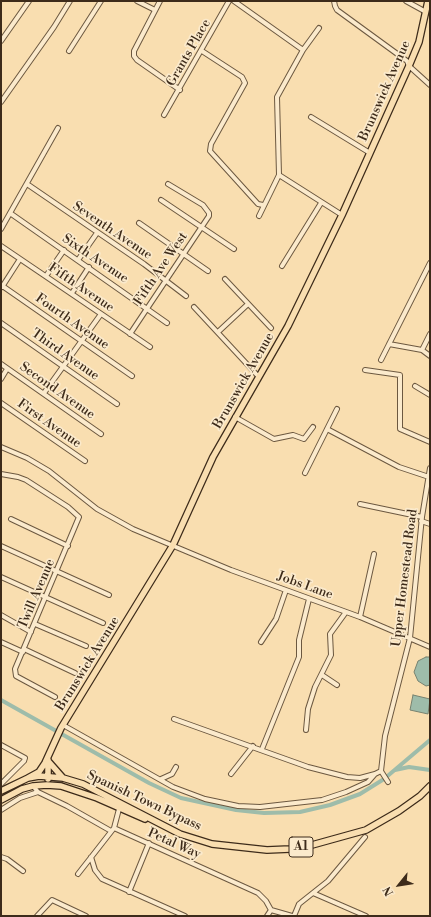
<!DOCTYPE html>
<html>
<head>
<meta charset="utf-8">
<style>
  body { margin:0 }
  #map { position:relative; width:431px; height:917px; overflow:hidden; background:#f9deb0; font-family:"Libre Bodoni",serif }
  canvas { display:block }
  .frame { position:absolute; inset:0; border:2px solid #3d2b1a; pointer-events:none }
  .north { position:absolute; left:379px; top:865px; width:40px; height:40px; -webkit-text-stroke:3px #fbeacc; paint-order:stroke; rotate:240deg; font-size:11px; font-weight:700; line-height:16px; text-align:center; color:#3d2b1a }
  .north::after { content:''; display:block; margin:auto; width:14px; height:18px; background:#3d2b1a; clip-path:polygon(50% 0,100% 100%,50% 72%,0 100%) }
</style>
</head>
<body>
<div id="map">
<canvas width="431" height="917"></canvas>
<div class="frame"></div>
<div class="north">N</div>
</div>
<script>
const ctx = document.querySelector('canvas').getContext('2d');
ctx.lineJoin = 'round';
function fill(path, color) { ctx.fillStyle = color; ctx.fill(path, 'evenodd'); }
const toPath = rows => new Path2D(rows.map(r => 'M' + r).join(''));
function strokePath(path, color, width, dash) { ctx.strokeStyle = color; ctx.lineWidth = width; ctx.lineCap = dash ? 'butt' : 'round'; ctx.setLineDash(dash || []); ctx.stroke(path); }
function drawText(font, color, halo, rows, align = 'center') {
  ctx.font = font + ' "Libre Bodoni",serif'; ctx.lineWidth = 3.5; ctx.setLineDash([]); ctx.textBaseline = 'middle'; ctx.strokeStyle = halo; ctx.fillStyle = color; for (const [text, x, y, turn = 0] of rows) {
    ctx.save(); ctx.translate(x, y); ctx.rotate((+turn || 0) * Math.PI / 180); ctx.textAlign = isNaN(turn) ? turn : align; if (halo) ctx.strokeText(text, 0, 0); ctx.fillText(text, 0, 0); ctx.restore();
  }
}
const water = toPath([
  [426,657,430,657,430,685,426,686,418,681,414,672,418,661,426,657],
  [413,695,430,699,428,714,410,710,413,695]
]);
const canal = toPath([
  [1,700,149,783,181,798,236,810,264,813,300,812,330,805,360,794,384,779,430,740],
  [395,770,409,767,430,770]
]);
const minor = toPath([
  [137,1,155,10],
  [160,1,134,51,134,56,137,60,180,90],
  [234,1,303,50],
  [334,1,335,6,337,10,407,61,409,66,430,85],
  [406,1,426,12],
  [1,41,29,1],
  [69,51,101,1],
  [202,51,242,77,245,83,211,144,210,151,258,204,263,205],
  [1,102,54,27,70,1],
  [164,115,229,1],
  [311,117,370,153],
  [279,175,342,215],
  [27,184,144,264,186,296],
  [161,200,234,249],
  [10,213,167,323],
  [259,216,279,175,277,97,303,50,319,28],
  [139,223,208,271],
  [1,229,58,128],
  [1,246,150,347],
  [78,260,97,233],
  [282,266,321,203],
  [46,276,64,250],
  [225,279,271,328],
  [1,285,132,376],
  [2,287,20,259],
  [72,293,89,267],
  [194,307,258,376],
  [1,323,117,404],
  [218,332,248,304],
  [130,334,209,216,209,213,203,205,168,184],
  [389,344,422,350,430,356],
  [422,350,430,334],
  [381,360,430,263],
  [1,364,101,434],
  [365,370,400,375,400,429,430,442],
  [1,379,7,369],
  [415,386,430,395],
  [44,393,101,314],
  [1,403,85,461],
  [235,417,274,439,293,435,304,439,313,427],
  [327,429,399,467,429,477],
  [1,447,27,458,49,471,97,509,133,529,231,570,360,617,430,647],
  [305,473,337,409],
  [1,474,18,477,26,480,68,507,79,517,15,669,16,676,55,697],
  [360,504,422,517],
  [11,519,68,546],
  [421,521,430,524],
  [1,546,109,595],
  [1,577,103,623],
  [1,615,31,632],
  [360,617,374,554],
  [35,624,86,646],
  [1,642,23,652],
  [261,642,276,619,286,590],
  [24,649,75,673],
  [322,675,337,685],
  [174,719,308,767,347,777,360,778,375,774,381,771],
  [63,725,173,787,205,799,238,806,260,807,322,800,346,792,368,782,375,774],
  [306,730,308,709,315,687,331,655,330,634,346,612],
  [1,745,25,758,24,761,1,784],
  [262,749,299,657,299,640,309,599],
  [231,774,253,746],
  [161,779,172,774,176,767],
  [388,782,381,771,385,736,410,638,422,517,430,468],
  [33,786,38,792,67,806,111,831],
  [1,810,20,798,38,792],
  [114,828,258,893,266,901,271,910],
  [1,857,7,859,23,871],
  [91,857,95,870,102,879,185,916],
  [78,874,114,828,119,809],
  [129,892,149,843],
  [313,893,366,916],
  [37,916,52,900,86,916],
  [267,916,271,910,292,916],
  [294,916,299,904,328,881,365,837]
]);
const major = toPath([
  [48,761,63,778],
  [28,778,39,772,45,763,61,728,173,545,213,457,288,326,342,215,409,66,419,42,428,1],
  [48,779,48,760],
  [1,791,28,778,39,776,63,778,83,784,180,834,212,844,267,850,290,849,312,845,366,830,399,811,420,796,430,786],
  [1,800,22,789,33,786,47,785,61,786,97,798,145,819]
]);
const shields = [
  [301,847,24]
];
const shieldNames = [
  ["A1",301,847]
];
const streetNames = [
  ["Grants Place",189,53,-60],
  ["Brunswick Avenue",385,91,-66],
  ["Seventh Avenue",112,231,34],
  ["Sixth Avenue",95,259,34],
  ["Fifth Ave West",161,269,-56],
  ["Fifth Avenue",81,288,34],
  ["Fourth Avenue",72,322,35],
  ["Third Avenue",65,355,35],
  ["Brunswick Avenue",244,381,-60],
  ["Second Avenue",57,391,35],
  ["First Avenue",49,424,35],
  ["Upper Homestead Road",405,578,-83],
  ["Jobs Lane",305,586,20],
  ["Twill Avenue",37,594,-67],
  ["Brunswick Avenue",88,664,-58],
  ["Spanish Town Bypass",144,801,25],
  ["Petal Way",174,844,24]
];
fill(water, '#9ebcaa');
strokePath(water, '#778270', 1);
strokePath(canal, '#9ebcaa', 4);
strokePath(minor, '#6c5840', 6);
strokePath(major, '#3d2b1a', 8);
strokePath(minor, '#fbeacc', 4);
strokePath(major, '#f9deb0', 5.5);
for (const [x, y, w] of shields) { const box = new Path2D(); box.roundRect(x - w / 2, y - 10, w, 20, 3); ctx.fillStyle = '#fbeacc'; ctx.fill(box); strokePath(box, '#3d2b1a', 1); }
drawText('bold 12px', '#3d2b1a', null, shieldNames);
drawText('13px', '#3d2b1a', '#fbeacc', streetNames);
</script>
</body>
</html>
